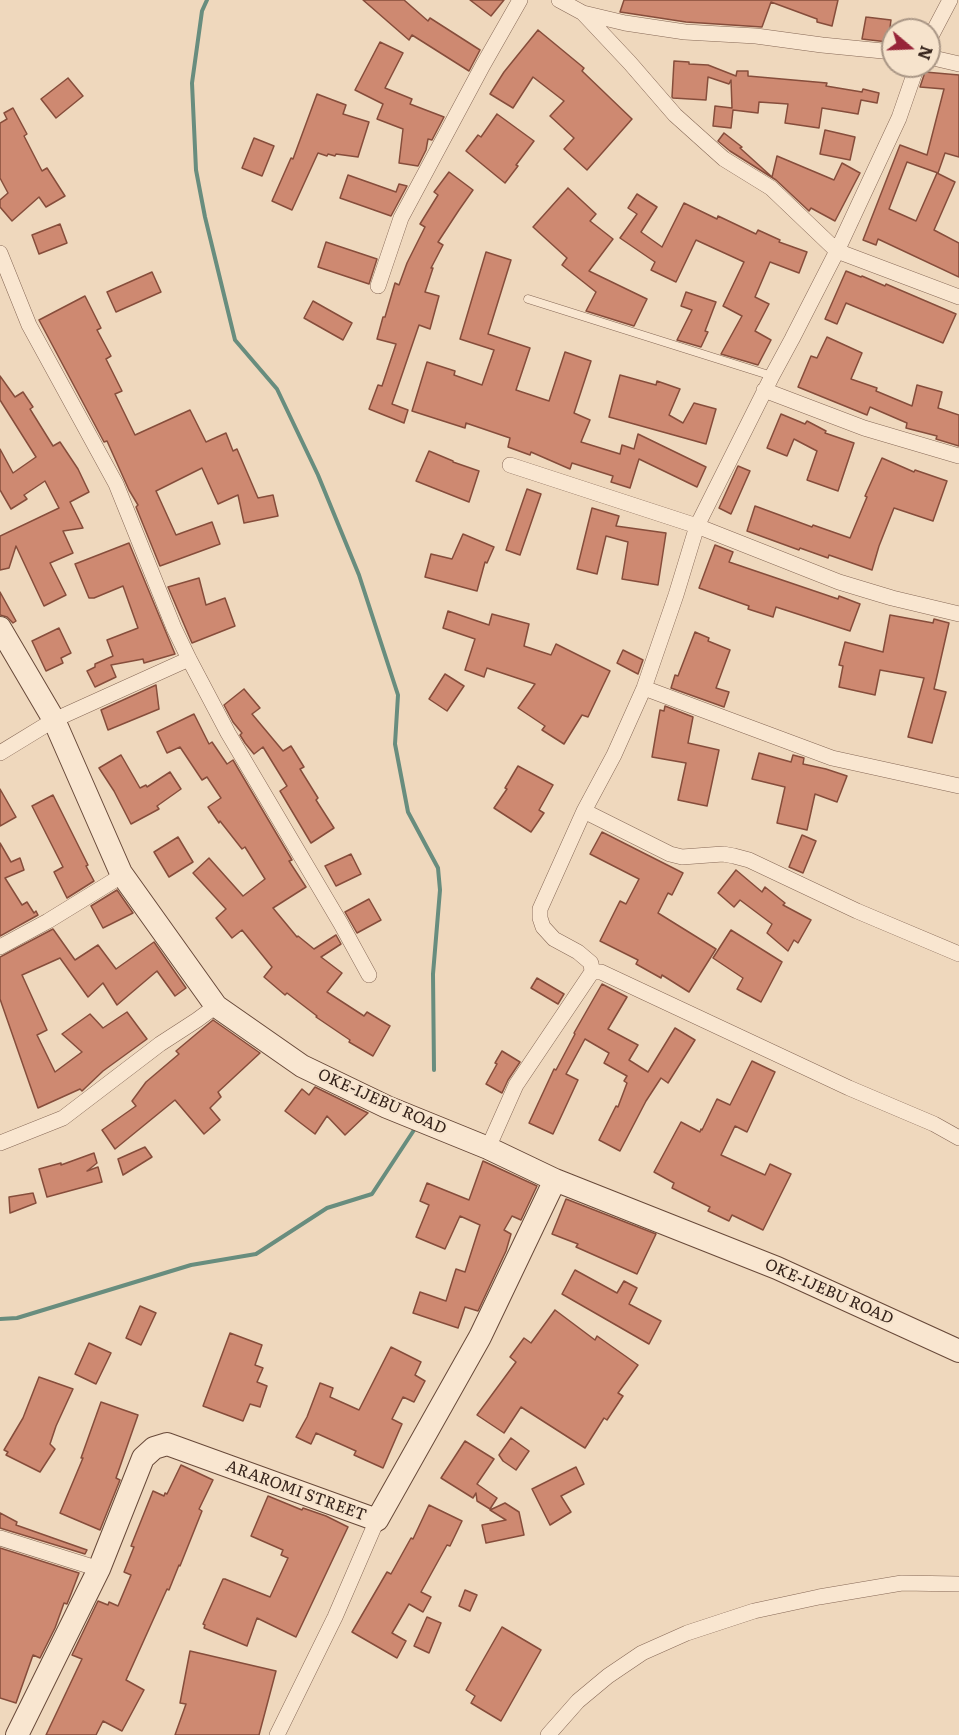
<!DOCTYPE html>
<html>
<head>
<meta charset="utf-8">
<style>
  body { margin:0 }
  #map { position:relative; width:959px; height:1735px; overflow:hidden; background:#efd8bd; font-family:Literata,serif }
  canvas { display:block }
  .north { position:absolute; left:881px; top:18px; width:60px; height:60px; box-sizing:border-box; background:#f6e3cc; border:2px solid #a99685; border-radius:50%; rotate:109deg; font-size:16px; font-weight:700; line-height:24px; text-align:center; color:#35231b }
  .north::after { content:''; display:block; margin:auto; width:21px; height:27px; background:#972438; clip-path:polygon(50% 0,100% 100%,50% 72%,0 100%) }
</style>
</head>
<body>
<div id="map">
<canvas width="959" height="1735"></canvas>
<div class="north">N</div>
</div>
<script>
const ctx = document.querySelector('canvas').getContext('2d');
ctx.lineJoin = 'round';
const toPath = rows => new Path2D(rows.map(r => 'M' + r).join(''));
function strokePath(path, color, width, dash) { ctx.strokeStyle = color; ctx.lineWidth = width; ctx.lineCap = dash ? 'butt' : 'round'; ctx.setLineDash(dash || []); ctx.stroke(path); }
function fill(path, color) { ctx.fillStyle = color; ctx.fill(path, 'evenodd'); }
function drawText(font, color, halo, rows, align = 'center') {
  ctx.font = font + ' Literata,serif'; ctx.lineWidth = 4.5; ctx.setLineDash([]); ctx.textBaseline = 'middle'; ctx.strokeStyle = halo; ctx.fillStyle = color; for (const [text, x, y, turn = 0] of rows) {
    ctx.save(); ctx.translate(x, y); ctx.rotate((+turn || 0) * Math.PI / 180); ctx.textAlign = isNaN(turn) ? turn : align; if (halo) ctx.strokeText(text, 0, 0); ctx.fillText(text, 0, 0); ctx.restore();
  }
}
const stream = toPath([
  [207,0,202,11,192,83,196,170,205,217,235,340,277,389,318,475,359,575,398,695,395,744,408,812,438,868,440,890,433,974,434,1070],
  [0,1319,17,1318,191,1265,256,1254,327,1208,372,1194,416,1127]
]);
const building = toPath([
  [363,0,404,0,428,21,430,18,480,50,469,71,412,35,409,40,363,0],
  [470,0,504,0,491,16,470,0],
  [624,0,838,0,832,26,817,22,817,19,771,2,762,27,686,22,627,13,620,12,624,0],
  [866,17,891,20,888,42,862,39,866,17],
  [538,30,584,68,582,71,632,119,587,170,564,149,574,138,550,116,564,101,533,77,513,108,490,94,504,72,538,30],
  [380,42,403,53,385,88,412,99,410,104,444,117,432,140,428,139,426,150,418,166,399,163,403,129,377,119,383,104,355,90,380,42],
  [674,61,689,62,689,64,708,65,736,76,737,71,748,71,748,76,827,83,826,86,862,92,863,89,879,93,877,103,861,100,858,114,822,108,819,128,785,123,788,104,759,102,758,113,733,110,731,128,713,126,715,106,732,108,731,80,729,84,708,77,706,100,673,98,672,97,674,61],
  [925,72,959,75,959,157,945,153,938,173,907,162,889,209,916,221,937,173,955,182,934,230,959,243,959,277,878,239,876,245,863,240,900,145,927,155,944,89,920,87,925,72],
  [68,78,83,96,56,118,41,99,68,78],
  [317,94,346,105,343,114,369,122,358,157,336,154,335,156,328,154,327,156,318,153,292,210,272,201,291,158,293,159,317,94],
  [13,108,27,134,24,136,42,171,47,168,65,196,46,207,39,197,12,221,0,207,0,200,8,193,0,178,0,123,7,119,4,113,13,108],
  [497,114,534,141,516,165,518,166,505,183,466,151,478,135,481,137,497,114],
  [825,130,855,137,850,160,820,154,825,130],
  [724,133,742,147,740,148,772,177,777,156,834,180,842,163,860,173,835,221,811,208,809,211,776,180,730,151,718,141,724,133],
  [254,138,274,146,262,176,242,168,254,138],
  [449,172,473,190,459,210,438,242,443,245,431,268,433,268,425,292,439,296,430,329,419,325,392,404,408,410,404,423,369,409,378,385,382,386,396,344,377,339,383,317,385,317,395,283,399,285,407,263,425,227,420,224,438,195,434,192,449,172],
  [348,175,396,192,399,184,407,186,391,216,340,198,348,175],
  [568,188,596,214,590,221,613,239,589,271,647,299,634,326,586,311,596,292,562,265,567,258,533,227,568,188],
  [637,194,657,207,641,232,662,247,684,203,717,219,718,216,756,234,758,230,780,240,779,242,807,252,799,273,770,262,755,297,769,304,755,331,771,340,758,365,721,354,742,316,723,306,744,262,696,240,676,282,651,270,655,262,620,238,637,214,628,208,637,194],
  [60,224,67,243,39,254,32,235,60,224],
  [326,242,377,259,369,284,318,267,326,242],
  [486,252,511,260,488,334,530,348,516,390,549,401,565,352,591,361,574,413,590,420,581,442,620,454,622,445,634,449,638,434,706,467,697,487,639,459,630,488,611,482,613,476,572,463,570,469,531,452,530,455,508,447,510,438,466,423,465,428,412,411,427,362,455,371,454,375,482,385,494,350,460,339,486,252],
  [846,271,861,277,862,276,885,286,886,284,956,314,943,343,846,303,837,324,825,319,846,271],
  [152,272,161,292,116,312,107,292,152,272],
  [686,292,716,302,705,331,708,332,701,347,677,340,692,310,681,306,686,292],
  [85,296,101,328,97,330,111,356,106,359,122,391,115,394,135,435,190,410,206,442,226,433,233,451,237,449,258,498,273,495,278,516,244,523,238,495,218,504,202,468,156,491,176,535,212,522,220,544,160,566,136,507,138,505,129,490,107,441,104,442,39,320,85,296],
  [313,301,352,323,343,340,304,318,313,301],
  [827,337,862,353,851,379,877,388,876,391,912,406,917,385,942,392,938,408,959,415,959,446,936,439,937,436,906,428,907,423,870,407,867,415,798,387,811,356,817,358,827,337],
  [620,375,656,385,657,381,680,389,669,415,683,423,694,403,716,409,706,444,609,417,620,375],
  [0,376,15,397,23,392,33,407,30,409,53,446,60,442,78,469,89,492,70,502,83,528,63,531,73,553,50,563,66,595,44,606,16,546,9,568,0,570,0,536,59,508,45,481,24,495,27,499,11,509,0,490,0,449,13,473,36,457,0,400,0,376],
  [781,414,805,424,807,421,826,431,825,433,854,443,838,491,807,480,817,451,794,439,787,456,767,448,781,414],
  [429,451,453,461,453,462,479,471,469,502,416,481,429,451],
  [882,458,914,472,915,470,947,481,933,521,894,508,879,546,872,570,829,555,828,558,800,548,799,550,747,531,755,506,812,527,813,525,850,538,867,497,865,496,882,458],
  [738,466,750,471,731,514,719,508,738,466],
  [527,489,541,494,520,555,506,550,527,489],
  [592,508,619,516,616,526,666,533,658,585,622,579,628,542,606,536,597,574,577,569,592,508],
  [463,534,494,547,487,563,485,562,477,591,425,577,431,554,452,559,463,534],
  [129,543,175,654,144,663,143,659,111,665,116,677,95,687,87,671,95,667,95,664,113,656,107,640,138,628,123,586,94,598,89,598,75,564,129,543],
  [715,545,733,552,729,562,838,599,839,596,860,604,850,631,776,607,773,617,748,609,749,606,699,588,715,545],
  [199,578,206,605,225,598,235,626,192,643,168,587,199,578],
  [0,592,16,621,13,623,7,617,0,615,0,592],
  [448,611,489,625,492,614,529,624,524,646,551,655,556,644,610,671,588,717,582,715,564,744,542,730,545,726,518,708,535,684,487,668,484,677,465,670,475,639,443,628,448,611],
  [890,615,933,623,934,619,949,623,934,689,946,692,932,743,908,737,924,678,880,670,875,695,839,687,843,666,839,665,845,642,883,652,890,615],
  [59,628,71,653,61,658,63,663,46,671,32,641,59,628],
  [695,632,709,638,708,641,730,650,716,688,729,692,724,707,671,688,675,675,678,676,695,632],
  [623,650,643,660,638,674,617,663,623,650],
  [445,674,464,686,447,711,429,699,445,674],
  [156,685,159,709,108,730,101,710,156,685],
  [244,689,260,708,252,714,283,751,291,746,304,767,300,769,318,798,316,800,334,828,311,843,280,791,287,786,263,747,254,754,245,743,240,735,242,733,233,722,224,705,244,689],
  [665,706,693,717,688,743,719,750,707,806,678,800,686,763,652,757,660,710,664,711,665,706],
  [194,714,209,744,212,742,227,764,233,760,292,860,289,861,306,887,273,908,297,937,298,936,314,949,336,935,341,944,321,957,342,973,327,992,364,1016,367,1012,390,1026,373,1056,349,1042,350,1040,316,1017,317,1016,287,993,285,995,264,977,272,967,242,930,232,938,216,918,226,909,193,873,209,858,243,896,265,879,245,847,242,849,220,821,219,823,208,807,221,798,207,777,202,780,180,747,167,753,157,732,194,714],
  [759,753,791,762,793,755,804,758,803,764,826,769,847,776,837,802,815,794,807,830,777,823,785,787,752,779,759,753],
  [121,755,140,788,146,785,147,787,170,772,181,789,157,806,159,809,131,824,114,791,99,768,121,755],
  [518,766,553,785,539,810,544,813,531,832,494,808,507,789,505,788,518,766],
  [0,789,16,817,0,826,0,789],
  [53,795,88,865,86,866,94,881,67,898,54,872,63,867,32,806,53,795],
  [602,832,683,873,672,895,668,893,658,913,716,949,689,992,662,975,661,978,636,964,638,960,600,941,620,901,626,904,639,879,590,854,602,832],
  [802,835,816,841,803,873,789,867,802,835],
  [178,837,193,862,169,877,154,852,178,837],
  [0,843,11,862,20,858,24,870,5,878,22,905,27,902,34,913,36,911,38,915,0,936,0,843],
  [351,854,361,874,336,886,325,866,351,854],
  [736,870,762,892,765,887,785,903,783,905,811,920,798,943,794,940,788,951,767,933,772,924,740,900,734,907,718,893,736,870],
  [117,890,133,913,103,928,91,906,117,890],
  [369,899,381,920,357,933,345,912,369,899],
  [53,929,75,960,98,945,116,969,154,942,186,988,175,996,157,971,117,1005,103,983,88,997,60,958,22,975,47,1030,37,1035,55,1072,82,1052,62,1034,90,1014,103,1028,127,1012,147,1039,103,1071,82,1091,80,1089,38,1108,0,999,0,957,53,929],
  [731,930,782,962,761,1002,737,989,743,978,713,958,731,930],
  [537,978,564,994,558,1004,531,988,537,978],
  [602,984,627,997,608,1029,638,1045,629,1060,648,1072,675,1028,695,1040,668,1083,661,1078,646,1101,620,1151,599,1140,616,1106,618,1107,627,1083,624,1081,627,1076,604,1063,609,1053,585,1039,566,1074,578,1080,553,1134,529,1123,554,1069,556,1070,575,1034,574,1033,602,984],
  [213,1020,260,1053,218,1092,221,1097,210,1108,220,1120,204,1134,175,1100,115,1149,102,1130,136,1106,132,1101,146,1082,179,1054,176,1051,213,1020],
  [502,1051,520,1062,508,1080,502,1093,486,1084,497,1064,495,1063,502,1051],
  [752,1061,775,1072,747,1132,735,1126,721,1155,765,1175,770,1164,791,1174,763,1230,732,1215,729,1221,708,1211,710,1207,672,1188,674,1183,654,1172,681,1122,700,1132,701,1129,702,1130,717,1099,730,1105,752,1061],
  [315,1087,368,1113,345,1135,327,1116,315,1134,285,1111,302,1089,309,1095,315,1087],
  [145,1147,152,1157,123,1175,118,1159,145,1147],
  [94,1153,97,1163,87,1171,98,1167,102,1182,47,1197,39,1169,61,1163,61,1165,94,1153],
  [483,1161,537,1186,521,1220,512,1216,504,1230,511,1234,506,1251,478,1311,465,1307,458,1328,413,1313,420,1292,446,1301,456,1269,465,1272,480,1225,460,1216,445,1249,416,1237,429,1205,420,1201,427,1183,469,1200,483,1161],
  [33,1193,36,1203,10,1213,9,1197,33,1193],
  [566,1199,656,1234,637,1274,576,1247,578,1244,552,1234,566,1199],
  [575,1270,617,1293,624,1281,637,1288,629,1304,661,1321,649,1344,562,1294,575,1270],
  [140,1306,156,1313,141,1345,126,1338,140,1306],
  [555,1310,595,1340,597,1336,638,1365,618,1393,623,1396,607,1420,604,1418,585,1448,521,1407,504,1433,477,1415,516,1362,510,1357,524,1338,531,1343,555,1310],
  [230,1333,262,1345,255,1365,263,1368,257,1382,267,1386,260,1407,250,1404,243,1421,203,1406,230,1333],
  [89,1343,111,1353,96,1384,75,1374,89,1343],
  [391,1347,421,1362,415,1375,425,1381,414,1402,403,1397,392,1419,402,1424,383,1468,354,1455,356,1451,316,1433,311,1444,296,1437,307,1417,320,1383,333,1388,330,1397,359,1410,391,1347],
  [39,1377,73,1389,56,1426,50,1444,55,1449,40,1472,6,1455,8,1452,4,1450,23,1418,39,1377],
  [101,1402,138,1415,116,1478,120,1480,100,1530,60,1513,83,1458,81,1458,101,1402],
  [511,1438,529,1451,516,1470,503,1461,499,1455,511,1438],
  [465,1441,494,1459,477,1484,497,1498,490,1509,477,1501,476,1493,473,1498,441,1478,465,1441],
  [181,1465,213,1480,199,1509,202,1511,180,1566,179,1565,169,1590,167,1589,126,1680,144,1690,122,1731,103,1721,96,1735,46,1735,82,1659,72,1655,98,1601,108,1605,109,1602,118,1606,131,1575,124,1572,134,1547,131,1546,153,1491,164,1496,165,1493,167,1494,181,1465],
  [576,1467,584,1484,561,1496,571,1512,550,1525,532,1489,576,1467],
  [268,1496,302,1510,303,1508,326,1516,348,1527,296,1637,257,1618,247,1646,204,1628,205,1625,203,1624,223,1579,225,1579,270,1597,288,1558,281,1555,283,1550,251,1536,268,1496],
  [505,1503,519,1512,524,1535,486,1543,482,1525,506,1520,490,1510,505,1503],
  [429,1505,462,1521,450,1546,447,1545,421,1592,431,1597,423,1612,409,1604,392,1633,406,1641,397,1658,352,1632,387,1572,391,1574,411,1538,413,1539,429,1505],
  [0,1513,17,1522,16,1525,87,1550,85,1554,0,1528,0,1513],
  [0,1548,79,1573,71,1594,67,1604,64,1603,55,1628,40,1658,33,1655,16,1703,0,1698,0,1548],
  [465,1590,477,1595,470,1611,459,1606,465,1590],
  [427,1617,441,1623,429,1653,414,1646,427,1617],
  [502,1627,541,1650,501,1721,471,1703,475,1696,466,1690,502,1627],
  [190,1651,276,1671,259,1735,175,1735,186,1704,180,1703,190,1651]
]);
const lane = toPath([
  [528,299,772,376]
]);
const street = toPath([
  [559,0,583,13,625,23,685,32,756,36,822,45,893,52],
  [583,13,630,63,675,115,724,159,771,188,837,251,959,297],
  [929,40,950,0],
  [929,57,959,64],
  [0,253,29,325,116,484,174,628,189,659,228,733,341,924,369,975],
  [378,286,401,218,483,65,520,0],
  [764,390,864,428,959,456],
  [510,465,697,526,839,582,892,598,959,614],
  [644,688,832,758,959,786],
  [0,753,54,720,189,659],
  [584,811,670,854,682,857,723,854,734,856,749,860,857,911,959,954],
  [0,947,48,921,118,878,121,873],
  [592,972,591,963,578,952,554,939,543,927,540,918,540,909,584,811,614,755,644,688,676,595,697,526,772,376,792,339,837,251,899,118,917,66],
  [0,1143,63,1118,160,1044,197,1020,216,1006],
  [488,1148,516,1085,592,972,601,972,849,1088,934,1124,959,1138],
  [0,1538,99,1569],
  [277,1735,335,1617,377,1520],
  [548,1735,578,1701,608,1676,642,1653,687,1633,754,1611,819,1597,902,1583,959,1584]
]);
const secondary = toPath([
  [0,628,54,720,121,873,216,1006,302,1066,387,1107,488,1148,555,1180,777,1268,959,1351],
  [17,1735,99,1569,143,1458,154,1448,167,1444,377,1520,480,1337,555,1180]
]);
const streetNames = [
  ["OKE-IJEBU ROAD",382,1102,24],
  ["OKE-IJEBU ROAD",829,1292,24],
  ["ARAROMI STREET",296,1491,20]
];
strokePath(stream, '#688d7e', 4);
fill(building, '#ce8971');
strokePath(building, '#864d3b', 1.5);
strokePath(lane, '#866856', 9);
strokePath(street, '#866856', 16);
strokePath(secondary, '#684939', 24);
strokePath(lane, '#f9e6d0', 8);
strokePath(street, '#f9e6d0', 15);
strokePath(secondary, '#f9e6d0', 22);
drawText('16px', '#35231b', '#f6e3cc', streetNames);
</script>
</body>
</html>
